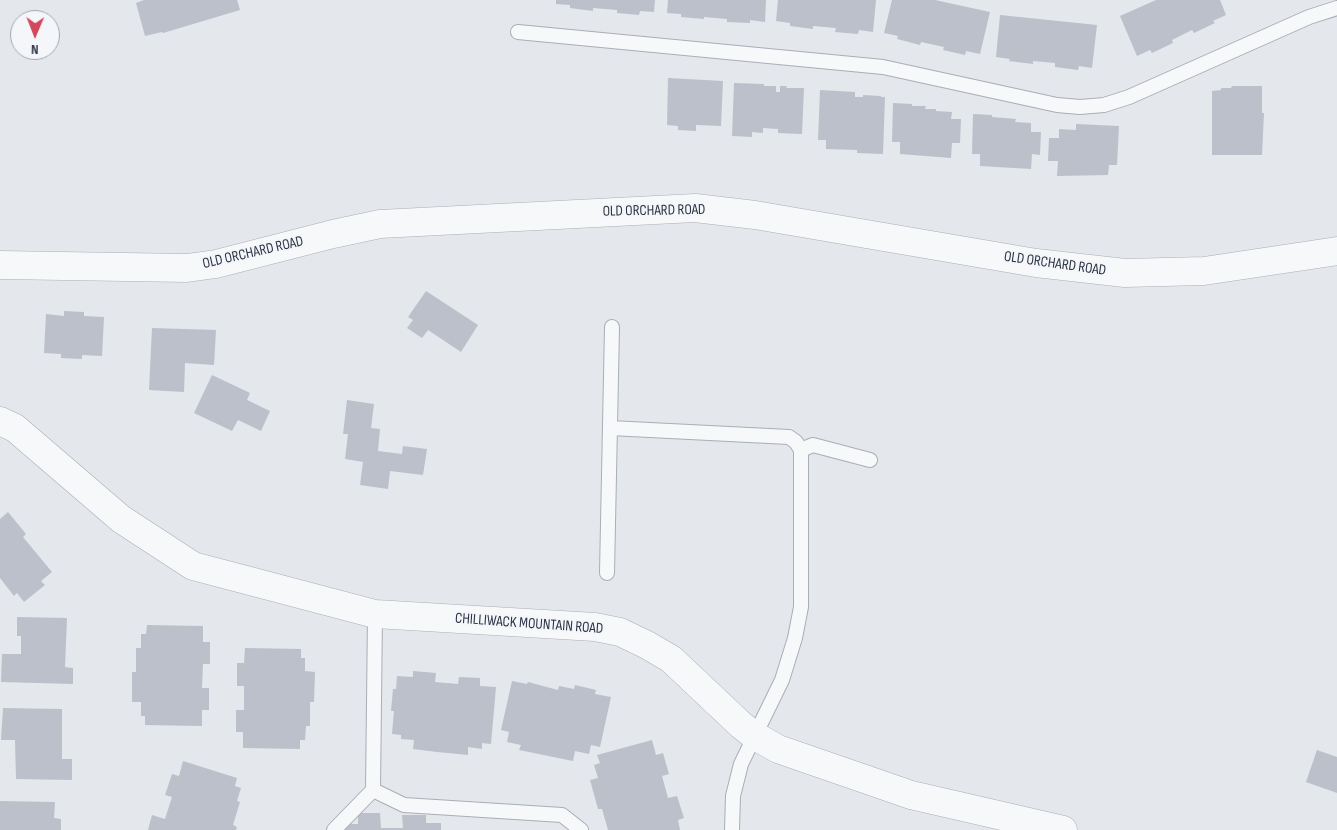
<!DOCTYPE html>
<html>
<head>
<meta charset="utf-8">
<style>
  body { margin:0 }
  #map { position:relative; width:1337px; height:830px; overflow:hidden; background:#e4e7ec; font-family:"Sofia Sans Condensed",sans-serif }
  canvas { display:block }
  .north { position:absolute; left:10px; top:10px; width:50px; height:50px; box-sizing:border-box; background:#f4f6f9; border:1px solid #a4a8b1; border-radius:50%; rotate:181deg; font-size:14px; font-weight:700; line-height:20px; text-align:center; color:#2b3445 }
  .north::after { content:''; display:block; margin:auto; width:18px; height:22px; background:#d1495b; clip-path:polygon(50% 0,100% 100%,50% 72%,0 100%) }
</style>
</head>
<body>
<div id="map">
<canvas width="1337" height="830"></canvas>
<div class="north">N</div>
</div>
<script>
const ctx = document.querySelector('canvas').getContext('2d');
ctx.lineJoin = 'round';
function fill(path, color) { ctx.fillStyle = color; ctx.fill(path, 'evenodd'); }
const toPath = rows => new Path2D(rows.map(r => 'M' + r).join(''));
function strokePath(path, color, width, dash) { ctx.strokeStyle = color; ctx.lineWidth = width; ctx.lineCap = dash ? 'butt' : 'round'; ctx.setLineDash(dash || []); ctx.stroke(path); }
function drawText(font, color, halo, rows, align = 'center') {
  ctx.font = font + ' "Sofia Sans Condensed",sans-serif'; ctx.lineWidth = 4; ctx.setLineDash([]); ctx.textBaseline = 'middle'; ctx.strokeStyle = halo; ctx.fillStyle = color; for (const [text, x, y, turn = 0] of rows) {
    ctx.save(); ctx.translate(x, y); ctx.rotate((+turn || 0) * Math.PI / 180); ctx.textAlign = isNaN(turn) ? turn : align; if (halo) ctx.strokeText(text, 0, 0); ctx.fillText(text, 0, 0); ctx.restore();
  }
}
const building = toPath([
  [144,0,237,0,240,10,163,33,162,32,145,36,136,3],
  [556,0,655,0,654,12,640,11,639,15,617,13,617,10,593,8,593,11,570,8,570,5,556,4],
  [668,0,766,0,765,22,750,20,750,23,727,22,727,19,704,17,704,19,681,17,681,14,667,13],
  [778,0,876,0,873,32,859,30,858,34,835,32,836,28,813,26,813,29,790,26,790,23,776,21],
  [892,0,935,0,990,12,980,54,966,51,965,55,943,50,944,47,921,42,920,45,897,39,898,36,884,33],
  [1156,0,1220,0,1226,15,1213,21,1215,23,1194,33,1192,30,1172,40,1173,43,1152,53,1150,50,1137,56,1120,16],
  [1000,15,1097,25,1092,68,1079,66,1078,70,1055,67,1055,63,1033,61,1033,64,1009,61,1010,59,996,57],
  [668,78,723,81,721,126,696,125,696,131,678,130,678,126,667,125],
  [734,83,764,84,764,86,776,86,776,92,780,92,780,86,787,86,786,88,804,88,802,134,778,133,778,129,763,128,763,133,752,132,752,137,732,136],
  [1232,86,1262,86,1262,113,1264,113,1262,155,1212,155,1212,91,1221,90,1221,88,1231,88],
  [820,90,855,92,855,97,863,97,863,95,881,96,881,97,885,97,883,154,857,153,857,150,826,149,826,140,818,140],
  [893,103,912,104,912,106,926,106,925,109,936,109,936,111,952,112,951,119,961,119,960,143,952,143,951,158,900,154,900,142,892,142],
  [973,114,992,115,992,117,1016,119,1015,122,1031,123,1031,132,1041,132,1040,155,1032,154,1031,169,980,166,980,154,972,154],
  [1076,124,1119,126,1117,165,1109,165,1108,175,1057,176,1058,161,1048,161,1049,138,1059,138,1059,129,1076,130],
  [426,291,478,325,461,352,428,330,422,338,407,328,413,320,408,317],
  [64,311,84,312,84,316,104,317,102,356,82,355,82,359,61,358,61,354,44,353,46,314,64,316],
  [152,328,216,330,214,365,185,363,184,392,149,390],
  [212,375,250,393,247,400,270,411,261,431,238,420,232,431,194,413],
  [347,400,374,404,371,428,380,429,378,451,402,454,403,446,427,449,423,475,390,471,388,489,360,485,363,462,345,459,348,434,343,434],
  [8,512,26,534,23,537,52,572,41,581,45,585,24,602,17,593,14,596,0,578,0,519],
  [17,617,67,618,65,667,73,668,73,684,1,682,2,654,21,654,21,636,17,636],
  [147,625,203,626,203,642,210,642,210,664,203,664,202,688,209,688,209,710,202,710,202,726,145,725,145,716,141,716,141,702,132,702,132,672,136,672,136,648,141,648,141,634,146,634],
  [245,648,301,649,301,658,305,658,305,671,315,672,314,702,310,702,310,726,306,726,305,740,300,740,300,749,243,748,243,732,236,732,236,710,244,710,244,686,237,686,237,663,244,663],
  [413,671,436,673,435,682,458,684,459,677,480,678,480,686,496,687,491,744,482,743,482,749,468,747,468,755,437,752,413,749,414,740,401,739,401,735,392,734,394,711,391,711,393,689,396,689,397,676,413,677],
  [512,681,527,684,528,682,558,690,559,686,574,689,575,685,596,690,595,694,611,697,600,747,591,745,589,754,575,751,573,761,519,750,521,745,507,742,509,732,501,730],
  [3,708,62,709,62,759,72,759,72,780,16,779,15,740,1,740],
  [652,740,656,755,663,753,669,774,662,776,668,798,677,796,684,818,678,820,680,830,608,830,602,809,598,809,590,780,598,778,594,765,600,763,597,755],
  [1317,750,1337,757,1337,793,1306,782],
  [183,761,237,778,235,786,241,788,237,801,240,802,233,825,237,827,236,830,148,830,152,815,165,819,172,797,165,795,172,774,179,776],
  [0,801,55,802,54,818,61,819,61,830,0,830],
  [358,813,380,813,381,828,403,828,402,815,426,815,426,823,441,823,441,830,343,830,342,824,358,824]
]);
const service = toPath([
  [518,32,883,67,1057,105,1080,107,1104,105,1129,97,1309,17,1337,8],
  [610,428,789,437,796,442,801,450,801,607,795,638,782,680,741,764,733,796,732,830],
  [801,450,813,445,870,460],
  [607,573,612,327],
  [373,790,404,805,562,815,581,830],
  [334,830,373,790,375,614]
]);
const minor = toPath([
  [0,265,187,268,216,264,333,234,380,224,695,208,755,215,1036,263,1125,273,1204,271,1337,251],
  [0,421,15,428,121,519,193,566,375,614,595,627,620,632,647,645,671,659,741,725,755,736,778,749,911,795,1063,830]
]);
const streetNames = [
  ["OLD ORCHARD ROAD",654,211,-1],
  ["OLD ORCHARD ROAD",253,253,-13],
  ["OLD ORCHARD ROAD",1055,264,8],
  ["CHILLIWACK MOUNTAIN ROAD",529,624,4]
];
fill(building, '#bbc0ca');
strokePath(service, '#a9aeb7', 16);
strokePath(minor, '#a9aeb7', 29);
strokePath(service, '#f7f8fa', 14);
strokePath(minor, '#f7f8fa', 28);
drawText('15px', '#2b3445', '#f4f6f9', streetNames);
</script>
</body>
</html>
